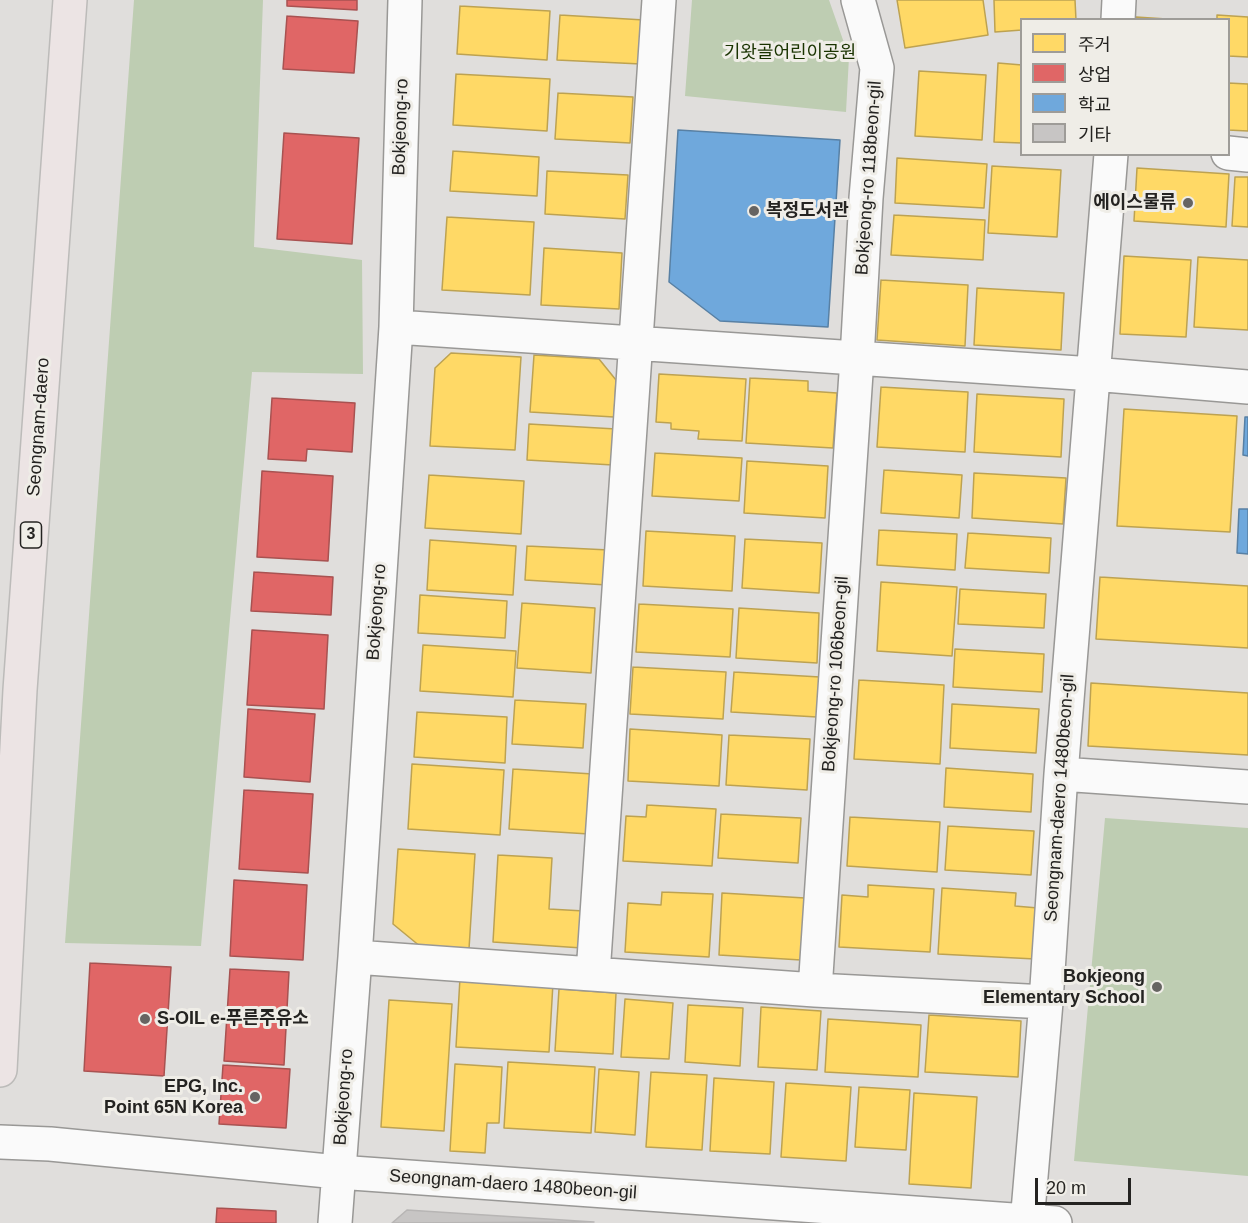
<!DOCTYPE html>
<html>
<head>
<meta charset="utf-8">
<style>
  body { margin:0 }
  #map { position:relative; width:1248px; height:1223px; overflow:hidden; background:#e0dedc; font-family:Arial,"Noto Sans KR",sans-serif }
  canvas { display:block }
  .legend { position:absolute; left:1020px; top:18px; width:210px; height:138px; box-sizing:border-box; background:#efede7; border:2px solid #9e9c98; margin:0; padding:8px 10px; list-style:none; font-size:18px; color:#242321 }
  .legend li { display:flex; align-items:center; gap:12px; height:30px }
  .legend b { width:30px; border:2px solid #9e9c98 }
  .scale { position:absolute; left:1035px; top:1178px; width:96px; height:27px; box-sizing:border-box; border:3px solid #242321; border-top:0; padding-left:8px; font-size:18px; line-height:21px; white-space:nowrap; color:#242321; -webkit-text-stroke:4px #efede7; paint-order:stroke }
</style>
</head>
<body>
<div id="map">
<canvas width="1248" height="1223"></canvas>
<ul class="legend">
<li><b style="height:16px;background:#ffd966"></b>주거</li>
<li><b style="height:16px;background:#e06666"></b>상업</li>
<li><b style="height:16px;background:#6fa8dc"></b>학교</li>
<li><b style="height:16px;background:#c7c5c4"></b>기타</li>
</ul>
<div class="scale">20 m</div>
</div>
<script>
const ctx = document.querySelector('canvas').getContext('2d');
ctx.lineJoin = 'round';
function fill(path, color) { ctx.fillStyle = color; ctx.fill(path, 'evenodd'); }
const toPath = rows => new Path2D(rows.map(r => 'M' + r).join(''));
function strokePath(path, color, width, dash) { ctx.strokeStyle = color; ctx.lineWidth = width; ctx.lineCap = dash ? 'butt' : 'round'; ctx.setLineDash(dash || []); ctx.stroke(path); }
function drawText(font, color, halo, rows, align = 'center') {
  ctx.font = font + ' Arial,"Noto Sans KR",sans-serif'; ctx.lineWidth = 6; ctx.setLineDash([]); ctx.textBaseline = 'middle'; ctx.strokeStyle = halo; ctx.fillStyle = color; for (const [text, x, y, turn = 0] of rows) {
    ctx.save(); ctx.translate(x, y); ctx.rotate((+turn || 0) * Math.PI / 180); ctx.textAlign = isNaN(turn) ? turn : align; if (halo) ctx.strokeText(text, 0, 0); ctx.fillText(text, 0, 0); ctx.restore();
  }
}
const green = toPath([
  [134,0,263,0,254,247,362,260,363,374,252,372,201,946,65,943],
  [692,0,829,0,849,57,846,112,685,96],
  [1105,818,1248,828,1248,1176,1074,1161]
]);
const homes = toPath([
  [897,0,983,0,988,35,905,48,897,0],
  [994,0,1075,0,1076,20,1022,20,1022,30,995,32,994,0],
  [460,6,550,11,547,60,457,54,460,6],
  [560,15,644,20,641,64,557,60,560,15],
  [1217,15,1248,17,1248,57,1228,56,1228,20,1217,20,1217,15],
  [1136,17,1182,20,1136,20,1136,17],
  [998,63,1022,65,1022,143,994,142,998,63],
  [919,71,986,75,982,140,915,136,919,71],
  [456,74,550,79,547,131,453,125,456,74],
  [1228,83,1248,84,1248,131,1228,130,1228,83],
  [558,93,633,97,630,143,555,139,558,93],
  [453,151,539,157,537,196,450,191,453,151],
  [897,158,987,164,984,208,895,203,897,158],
  [992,166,1061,170,1057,237,988,233,992,166],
  [1137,168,1229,174,1226,227,1134,221,1137,168],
  [547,171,628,175,625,219,545,214,547,171],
  [1235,177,1248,177,1248,227,1232,226,1235,177],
  [894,215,985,220,983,260,891,255,894,215],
  [447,217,534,222,530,295,442,290,447,217],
  [544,248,622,253,619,309,541,305,544,248],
  [1124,256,1191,260,1186,337,1120,334,1124,256],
  [1198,257,1248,260,1248,330,1194,327,1198,257],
  [881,280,968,285,965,346,877,340,881,280],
  [977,288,1064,293,1061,350,974,345,977,288],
  [451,353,521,357,515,450,430,446,435,368,451,353],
  [534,355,599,359,616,380,614,417,530,412,534,355],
  [659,374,746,379,742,441,698,439,699,431,671,429,671,423,656,422,659,374],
  [750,378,808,381,808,391,837,393,833,448,746,443,750,378],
  [881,387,968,392,965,452,877,447,881,387],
  [977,394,1064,399,1061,457,974,452,977,394],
  [1124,409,1237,416,1230,532,1117,526,1124,409],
  [529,424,616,429,613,465,527,460,529,424],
  [655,453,742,458,739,501,652,496,655,453],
  [747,461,828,466,825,518,744,513,747,461],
  [884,470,962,475,959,518,881,513,884,470],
  [974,473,1066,478,1063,524,972,518,974,473],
  [429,475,524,481,521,534,425,528,429,475],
  [879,530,957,534,955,570,877,565,879,530],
  [646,531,735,536,732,591,643,586,646,531],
  [968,533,1051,538,1049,573,965,568,968,533],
  [745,539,822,543,819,593,742,588,745,539],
  [430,540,516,546,513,595,427,590,430,540],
  [527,546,609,550,607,585,525,580,527,546],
  [1100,577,1248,586,1248,648,1096,639,1100,577],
  [881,582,957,587,952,656,877,651,881,582],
  [960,589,1046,594,1044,628,958,624,960,589],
  [420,595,507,601,505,638,418,633,420,595],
  [522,603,595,608,591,673,517,668,522,603],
  [639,604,733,609,730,657,636,652,639,604],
  [739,608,819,613,817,663,736,658,739,608],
  [423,645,516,651,513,697,420,691,423,645],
  [955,649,1044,654,1042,692,953,687,955,649],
  [633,667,726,672,723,719,630,714,633,667],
  [734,672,820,677,817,717,731,712,734,672],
  [859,680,944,685,940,764,854,759,859,680],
  [1091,683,1248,693,1248,755,1088,746,1091,683],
  [515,700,586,704,583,748,512,744,515,700],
  [952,704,1039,709,1036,753,950,748,952,704],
  [417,712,507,717,505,763,414,757,417,712],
  [630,729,722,735,719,786,628,781,630,729],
  [729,735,810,739,807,790,726,785,729,735],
  [412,764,504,770,500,835,408,829,412,764],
  [946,768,1033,774,1031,812,944,807,946,768],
  [513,769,593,774,589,834,509,829,513,769],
  [647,805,716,809,712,866,623,861,626,816,646,817,647,805],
  [721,814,801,818,798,863,718,858,721,814],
  [850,817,940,822,937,872,847,866,850,817],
  [948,826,1034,831,1031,875,945,870,948,826],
  [398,849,475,854,469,949,421,947,393,924,398,849],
  [498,855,552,858,549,909,584,911,582,948,493,942,498,855],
  [868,885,934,889,930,952,839,947,842,895,868,897,868,885],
  [942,888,1016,893,1015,906,1038,908,1035,959,938,954,942,888],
  [662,892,713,894,709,957,625,952,628,903,661,905,662,892],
  [722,893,805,898,801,960,719,955,722,893],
  [460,978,553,983,549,1052,456,1047,460,978],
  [559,989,616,993,613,1054,555,1051,559,989],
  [625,999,673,1003,669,1059,621,1057,625,999],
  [389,1000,452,1004,444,1131,381,1127,389,1000],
  [688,1005,743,1008,740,1066,685,1062,688,1005],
  [761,1007,821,1011,817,1070,758,1067,761,1007],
  [929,1015,1021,1021,1018,1077,925,1072,929,1015],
  [828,1019,921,1025,918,1077,825,1072,828,1019],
  [508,1062,595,1067,591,1133,504,1128,508,1062],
  [455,1064,502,1067,499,1123,487,1123,485,1153,450,1151,455,1064],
  [599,1069,639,1072,635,1135,595,1132,599,1069],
  [651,1072,707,1075,702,1150,646,1147,651,1072],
  [714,1078,774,1082,770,1154,710,1151,714,1078],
  [786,1083,851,1087,846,1161,781,1157,786,1083],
  [859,1087,910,1090,906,1150,855,1147,859,1087],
  [914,1093,977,1097,971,1188,909,1184,914,1093]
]);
const shops = toPath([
  [287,0,357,0,357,10,287,6,287,0],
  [287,16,358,21,354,73,283,69,287,16],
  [284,133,359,138,352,244,277,239,284,133],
  [272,398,355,403,352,452,307,449,306,461,268,459,272,398],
  [262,471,333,476,328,561,257,557,262,471],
  [254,572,333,577,331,615,251,611,254,572],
  [252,630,328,635,324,709,247,705,252,630],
  [248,709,315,714,310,782,244,777,248,709],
  [244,790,313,794,308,873,239,869,244,790],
  [234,880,307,885,303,960,230,956,234,880],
  [90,963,171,967,164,1076,84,1071,90,963],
  [230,969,289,972,284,1065,224,1061,230,969],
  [223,1065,290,1069,286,1128,219,1124,223,1065],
  [217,1208,276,1211,276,1223,216,1223,217,1208]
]);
const schools = toPath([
  [678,130,840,140,828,327,720,321,669,282,678,130],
  [1245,417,1248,417,1248,456,1243,455,1245,417],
  [1239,509,1248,509,1248,554,1237,553,1239,509]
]);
const building = toPath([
  [407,1210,594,1222,392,1223,407,1210]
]);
const minor = toPath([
  [1118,20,1119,0],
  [1228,153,1248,155],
  [396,327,1093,374,1248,387],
  [1061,774,1248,787],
  [355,957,815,990,1046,1002],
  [593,974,659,0],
  [815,990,857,358,866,198,877,68,858,0],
  [0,1142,50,1144,338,1172,1055,1223],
  [335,1223,355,957,396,327,405,0],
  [1027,1223,1046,1002,1061,774,1111,154]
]);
const major = toPath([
  [0,1070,20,690,70,0]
]);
const markers = [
  [1188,203,6,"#666462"],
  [754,211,6,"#666462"],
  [1157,987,6,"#666462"],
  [145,1019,6,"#666462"],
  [255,1097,6,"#666462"]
];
const shields = [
  [31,535,21]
];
const shieldNames = [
  ["3",31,535]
];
const parkNames = [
  ["기왓골어린이공원",790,53]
];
const streetNames = [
  ["Bokjeong-ro",401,127,-88],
  ["Bokjeong-ro 118beon-gil",869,178,-86],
  ["Seongnam-daero",39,427,-86],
  ["Bokjeong-ro",377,612,-86],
  ["Bokjeong-ro 106beon-gil",836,674,-86],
  ["Seongnam-daero 1480beon-gil",1060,798,-86],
  ["Bokjeong-ro",344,1097,-86],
  ["Seongnam-daero 1480beon-gil",513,1185,4]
];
const poiNames = [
  ["에이스물류",1176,203],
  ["복정도서관",766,211,"left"],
  ["Bokjeong",1145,977],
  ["Elementary School",1145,998],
  ["S-OIL e-푸른주유소",157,1019,"left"],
  ["EPG, Inc.",243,1087],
  ["Point 65N Korea",243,1108]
];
fill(green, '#becdb2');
fill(homes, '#ffd966');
strokePath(homes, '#bda251', 1.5);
fill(shops, '#e06666');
strokePath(shops, '#a85251', 1.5);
fill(schools, '#6fa8dc');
strokePath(schools, '#5880a4', 1.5);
fill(building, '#c7c5c4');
strokePath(building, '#b7b5b4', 1.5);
strokePath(minor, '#999896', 36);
strokePath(major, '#bcbbb9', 36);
strokePath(minor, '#fafafa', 33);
strokePath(major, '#ece4e4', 33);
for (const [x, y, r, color] of markers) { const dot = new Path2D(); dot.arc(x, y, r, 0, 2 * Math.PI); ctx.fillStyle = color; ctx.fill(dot); strokePath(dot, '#efede7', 2); }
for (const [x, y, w] of shields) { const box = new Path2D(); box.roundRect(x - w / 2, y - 13, w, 26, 4.5); ctx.fillStyle = '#efede7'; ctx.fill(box); strokePath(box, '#242321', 1.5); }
drawText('bold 16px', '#242321', null, shieldNames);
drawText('18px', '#193300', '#efede7', parkNames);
drawText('18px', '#242321', '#efede7', streetNames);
drawText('bold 18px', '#242321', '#efede7', poiNames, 'right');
</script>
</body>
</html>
